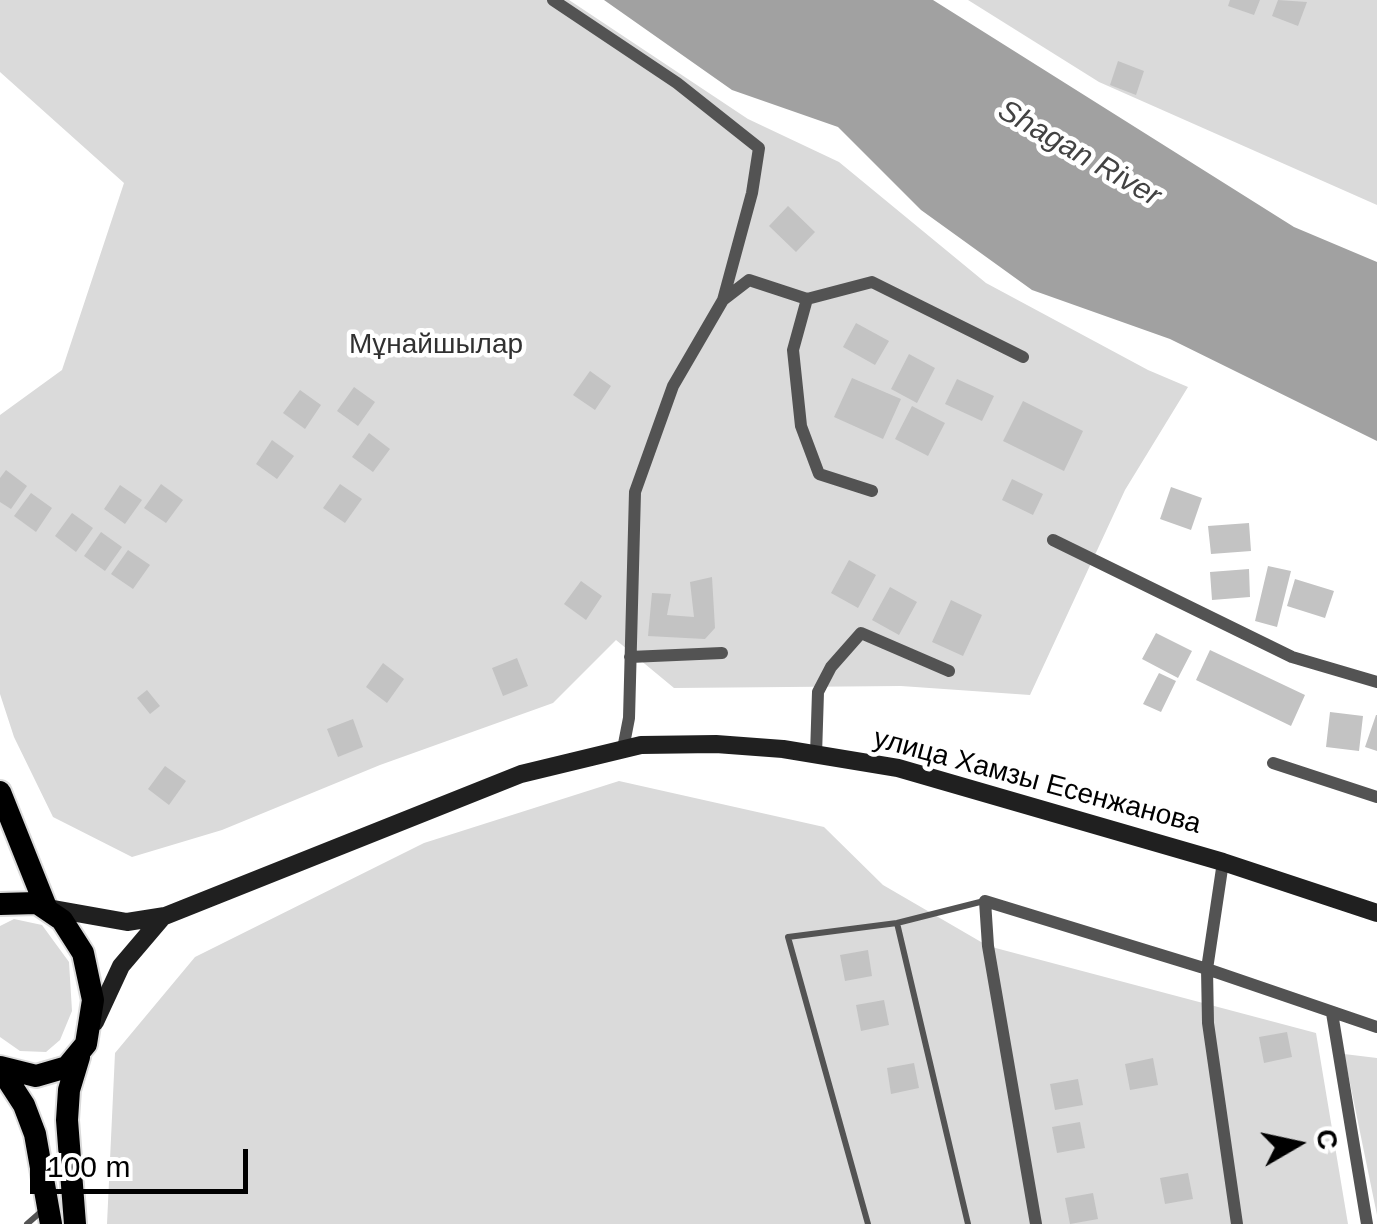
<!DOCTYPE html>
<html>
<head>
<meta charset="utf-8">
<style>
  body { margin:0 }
  #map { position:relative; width:1377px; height:1224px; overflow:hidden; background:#fff; font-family:Arial,sans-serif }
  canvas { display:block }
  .north { position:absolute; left:1247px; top:1094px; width:100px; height:100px; -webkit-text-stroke:8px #fff; paint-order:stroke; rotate:81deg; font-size:28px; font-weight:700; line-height:40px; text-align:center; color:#000 }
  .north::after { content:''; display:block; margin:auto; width:35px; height:45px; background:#000; clip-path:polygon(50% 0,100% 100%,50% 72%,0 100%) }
  .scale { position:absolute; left:30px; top:1149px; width:218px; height:45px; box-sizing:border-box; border:5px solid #000; border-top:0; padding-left:12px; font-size:30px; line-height:35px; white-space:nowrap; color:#000; -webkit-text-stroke:8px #fff; paint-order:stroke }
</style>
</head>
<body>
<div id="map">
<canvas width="1377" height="1224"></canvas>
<div class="north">С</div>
<div class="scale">100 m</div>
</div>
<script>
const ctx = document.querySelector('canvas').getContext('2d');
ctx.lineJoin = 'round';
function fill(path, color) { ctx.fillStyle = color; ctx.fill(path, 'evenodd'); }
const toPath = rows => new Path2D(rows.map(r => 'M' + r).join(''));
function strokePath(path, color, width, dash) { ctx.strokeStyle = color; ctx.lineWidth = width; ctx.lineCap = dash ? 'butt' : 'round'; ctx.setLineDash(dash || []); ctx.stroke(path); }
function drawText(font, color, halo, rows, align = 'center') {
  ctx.font = font + ' Arial,sans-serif'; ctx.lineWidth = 9; ctx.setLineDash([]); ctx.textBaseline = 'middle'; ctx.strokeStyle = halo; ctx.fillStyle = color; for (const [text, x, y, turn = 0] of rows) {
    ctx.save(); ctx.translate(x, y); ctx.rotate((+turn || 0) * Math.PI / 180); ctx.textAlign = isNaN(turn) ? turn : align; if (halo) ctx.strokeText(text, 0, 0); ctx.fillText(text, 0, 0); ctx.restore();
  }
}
const green = toPath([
  [0,0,569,0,748,119,839,162,986,283,1148,370,1188,387,1125,490,1030,695,901,686,674,688,616,640,553,703,380,765,222,830,132,857,53,817,14,737,0,694,0,415,62,370,124,183,0,72],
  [968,0,1377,0,1377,205,1099,82],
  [619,781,824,827,883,885,988,946,1316,1033,1348,1224,107,1224,115,1053,195,957,424,843],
  [14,919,42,925,69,962,72,1011,60,1040,46,1052,20,1051,0,1037,0,926],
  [1344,1054,1377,1058,1377,1215]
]);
const water = toPath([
  [604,0,933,0,1294,227,1377,262,1377,441,1170,339,1032,290,921,210,838,127,732,90]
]);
const building = toPath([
  [1230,0,1260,0,1254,15,1228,6],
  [1278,0,1307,2,1298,26,1272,16],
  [1118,61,1144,71,1136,95,1110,85],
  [788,206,815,232,796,252,769,226],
  [856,323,889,341,875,365,843,347],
  [909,354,935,368,917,403,891,389],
  [590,371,611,386,595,410,573,395],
  [852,378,901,399,883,439,834,417],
  [957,379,994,396,982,421,945,404],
  [354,387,375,402,358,426,337,411],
  [300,390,321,405,305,429,283,413],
  [1023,401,1083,431,1064,471,1003,441],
  [912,406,945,423,928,456,895,439],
  [369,433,390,449,373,472,352,457],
  [272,440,294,456,277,479,256,464],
  [6,470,27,486,11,509,0,502,0,478],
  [1012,479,1043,494,1033,515,1002,500],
  [161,484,183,500,166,523,144,508],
  [340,484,362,499,345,523,323,508],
  [120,485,142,500,125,524,104,509],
  [1171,487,1202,498,1191,530,1160,519],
  [31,493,52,508,36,532,14,516],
  [72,513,93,528,76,552,55,536],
  [1249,523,1251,551,1211,554,1208,526],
  [101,532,122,547,105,571,84,556],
  [128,550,150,565,133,589,111,574],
  [849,560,876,575,858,608,831,593],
  [1268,566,1291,571,1277,627,1255,621],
  [1249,569,1250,597,1212,600,1210,572],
  [712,577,715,628,705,639,648,636,652,593,671,594,667,615,694,617,690,582],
  [1295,579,1334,591,1325,618,1287,606],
  [581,581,602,596,586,620,564,604],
  [890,587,917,602,899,635,872,620],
  [951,600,982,615,963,656,932,642],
  [1156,633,1192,651,1178,678,1142,659],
  [1210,650,1305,695,1291,726,1196,680],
  [517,658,528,686,503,696,492,668],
  [383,663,404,679,387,703,366,687],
  [1159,673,1176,681,1161,712,1143,704],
  [147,690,160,706,150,714,137,698],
  [1330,712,1363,716,1359,751,1326,747],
  [1376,715,1377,715,1377,751,1365,747],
  [353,719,363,747,338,757,327,729],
  [165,766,186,781,169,805,148,789],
  [868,950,872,976,845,981,840,955],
  [884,1000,889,1025,861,1031,856,1005],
  [1287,1032,1292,1057,1264,1063,1259,1037],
  [1153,1058,1158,1085,1130,1090,1125,1064],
  [914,1063,919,1088,891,1094,887,1068],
  [1078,1079,1083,1105,1055,1110,1050,1084],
  [1080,1122,1085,1148,1057,1153,1052,1127],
  [1188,1173,1193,1199,1165,1204,1160,1178],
  [1093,1193,1098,1219,1070,1224,1065,1198]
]);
const lane = toPath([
  [897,923,968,1224],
  [27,1224,43,1210],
  [868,1224,788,937,897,923,984,901]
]);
const street = toPath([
  [553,0,677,83,759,148,752,193,723,300],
  [807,299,793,350,801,426,819,474,872,491],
  [1053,540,1292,657,1377,682],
  [630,657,722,653],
  [623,749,629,718,635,492,673,386,723,300,749,280,807,299,872,282,1023,357],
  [816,755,818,692,831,667,861,633,949,671],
  [1273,763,1377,797],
  [1223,862,1207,969,1208,1023,1237,1224],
  [1332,1013,1367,1224],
  [1036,1224,988,946,985,901,1207,969,1377,1027]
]);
const secondary = toPath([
  [48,908,127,922,165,916,521,774,641,745,716,744,783,749,898,768,1223,862,1377,913],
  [95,1022,121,966,161,919]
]);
const highway = toPath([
  [0,792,46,907],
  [0,904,37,903,62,920,83,953,93,1000,86,1044,67,1067,36,1076,0,1067],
  [0,1068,24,1105,35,1134,51,1224],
  [75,1224,67,1120,69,1090,79,1057]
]);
const parkNames = [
  ["Мұнайшылар",436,345]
];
const streetNames = [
  ["улица Хамзы Есенжанова",1037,782,15]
];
const waterNames = [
  ["Shagan River",1079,154,30]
];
fill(green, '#dadada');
fill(water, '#a1a1a1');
fill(building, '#c3c3c3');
strokePath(highway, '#dbdbdb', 26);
strokePath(lane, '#535353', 6);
strokePath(street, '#535353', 12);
strokePath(secondary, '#202020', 18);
strokePath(highway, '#000', 22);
drawText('28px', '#313131', '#fff', parkNames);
drawText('28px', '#000', '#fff', streetNames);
drawText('italic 30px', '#424242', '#fff', waterNames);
</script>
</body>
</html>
